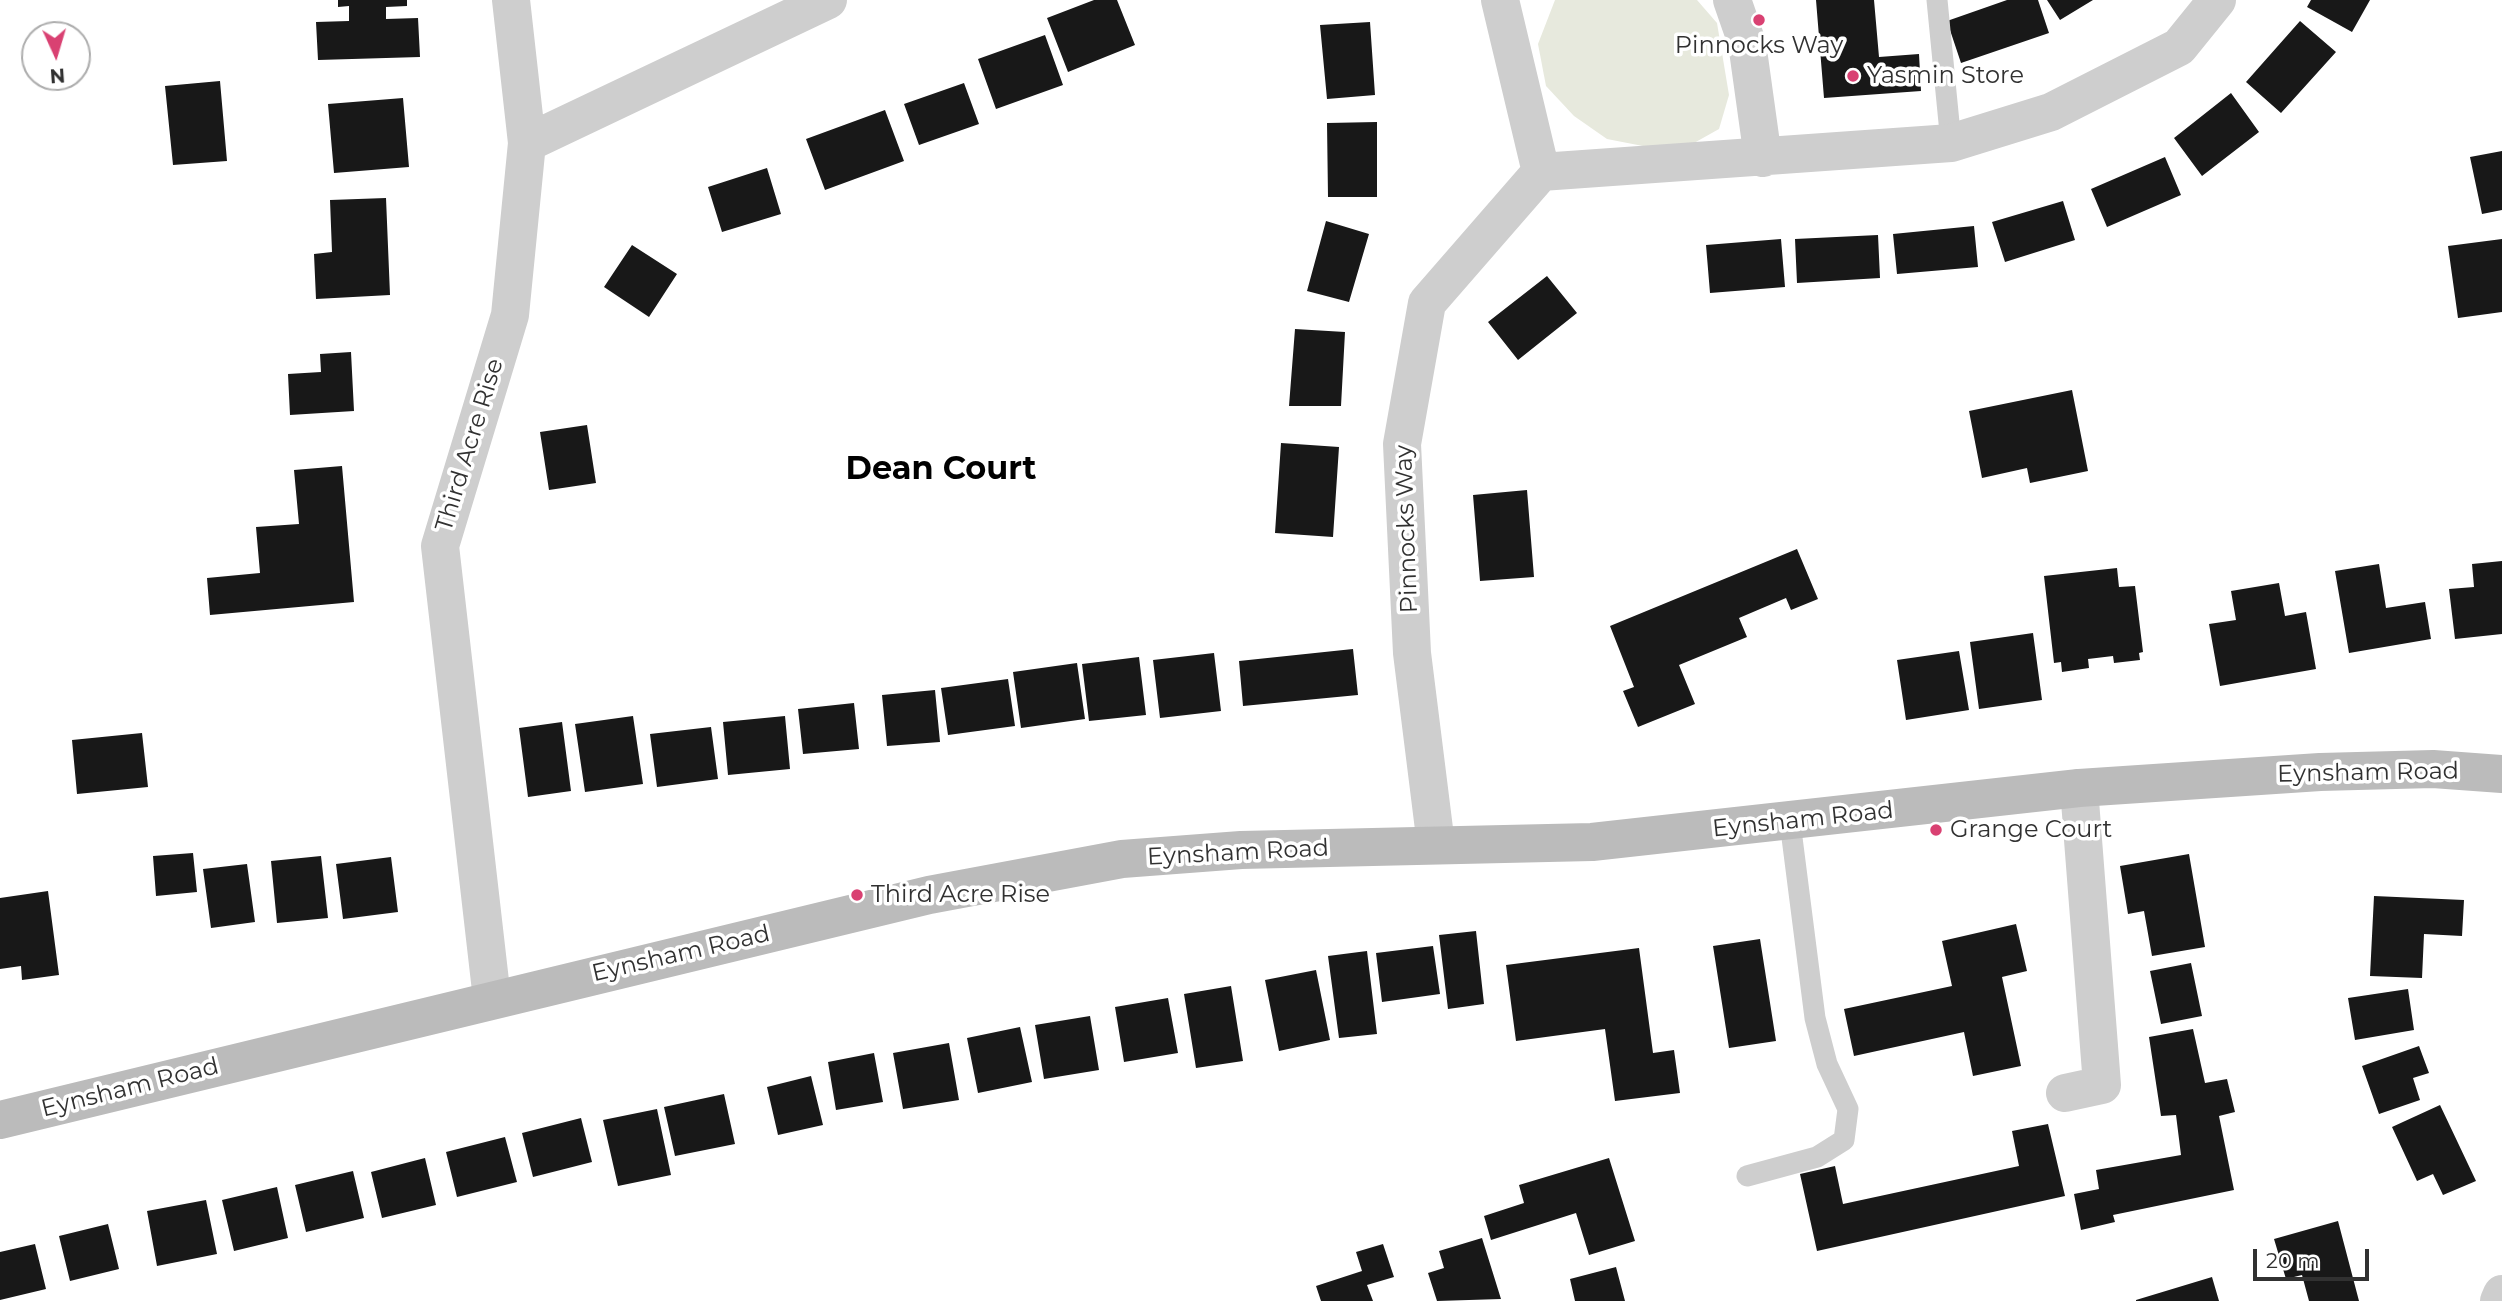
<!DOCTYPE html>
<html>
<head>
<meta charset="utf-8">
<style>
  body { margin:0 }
  #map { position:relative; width:2502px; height:1301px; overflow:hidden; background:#fff; font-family:Montserrat,sans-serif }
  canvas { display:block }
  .north { position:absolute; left:21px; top:21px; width:70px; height:70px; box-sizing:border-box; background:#fff; border:2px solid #adadad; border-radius:50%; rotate:176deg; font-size:19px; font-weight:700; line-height:28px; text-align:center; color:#313131 }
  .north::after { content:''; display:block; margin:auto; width:24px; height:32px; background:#d94172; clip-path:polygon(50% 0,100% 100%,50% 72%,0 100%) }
  .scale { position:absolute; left:2253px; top:1249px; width:116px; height:32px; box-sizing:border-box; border:4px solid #313131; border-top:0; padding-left:9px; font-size:21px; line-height:24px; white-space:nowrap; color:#313131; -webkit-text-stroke:5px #fff; paint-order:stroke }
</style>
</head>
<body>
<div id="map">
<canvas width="2502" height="1301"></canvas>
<div class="north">N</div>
<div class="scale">20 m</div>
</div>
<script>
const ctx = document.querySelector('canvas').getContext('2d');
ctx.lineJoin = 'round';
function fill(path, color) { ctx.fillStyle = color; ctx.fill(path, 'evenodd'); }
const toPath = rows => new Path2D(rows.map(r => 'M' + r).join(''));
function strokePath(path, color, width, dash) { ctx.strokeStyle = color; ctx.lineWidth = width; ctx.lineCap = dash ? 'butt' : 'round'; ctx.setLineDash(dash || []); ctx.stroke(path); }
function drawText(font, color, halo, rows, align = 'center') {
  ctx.font = font + ' Montserrat,sans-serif'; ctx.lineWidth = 7; ctx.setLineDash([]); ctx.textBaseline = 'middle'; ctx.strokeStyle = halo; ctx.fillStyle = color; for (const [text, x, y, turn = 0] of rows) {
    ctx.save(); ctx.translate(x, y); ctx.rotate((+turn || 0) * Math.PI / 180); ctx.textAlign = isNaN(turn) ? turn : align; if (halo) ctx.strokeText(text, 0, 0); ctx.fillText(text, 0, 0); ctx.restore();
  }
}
const green = toPath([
  [1555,0,1697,0,1717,23,1729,95,1719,129,1694,143,1648,147,1607,139,1574,116,1546,86,1538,44]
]);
const building = toPath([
  [338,0,407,0,407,6,386,7,386,19,418,18,420,57,318,60,316,22,349,21,349,6,338,7],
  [1094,0,1117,0,1135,45,1068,72,1047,18],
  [1816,0,1874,0,1879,57,1919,54,1921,91,1824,98],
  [2007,0,2038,0,2049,33,1961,63,1947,21],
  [2047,0,2093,0,2060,20],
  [2311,0,2370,0,2352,32,2307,7],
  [2300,21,2336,52,2281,113,2246,82],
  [1370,22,1375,95,1327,99,1320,25],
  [1045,35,1063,85,996,109,978,59],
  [220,81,227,161,173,165,165,86],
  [964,83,979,124,919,145,904,104],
  [2231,93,2259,132,2202,176,2174,138],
  [403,98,409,167,334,173,328,104],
  [885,110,904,161,825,190,806,139],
  [1377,122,1377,197,1328,197,1327,123],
  [2502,151,2502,210,2482,214,2470,157],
  [2165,157,2181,195,2107,227,2091,189],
  [767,168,781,214,722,232,708,187],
  [386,198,390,295,316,299,314,254,332,252,330,200],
  [2063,201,2075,240,2005,262,1992,222],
  [1326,221,1369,234,1349,302,1307,291],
  [1974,226,1978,267,1897,274,1893,234],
  [1878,235,1880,278,1797,283,1795,239],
  [1781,239,1785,287,1710,293,1706,245],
  [2502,239,2502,312,2458,318,2448,246],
  [632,245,677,274,649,317,604,287],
  [1547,276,1577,313,1518,360,1488,322],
  [1295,329,1345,332,1341,406,1289,406],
  [351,352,354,411,290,415,288,374,321,372,320,354],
  [2072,390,2088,471,2030,483,2027,468,1982,478,1969,411],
  [587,425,596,483,549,490,540,432],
  [1281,443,1339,447,1333,537,1275,533],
  [342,466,354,602,210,615,207,578,260,573,256,527,299,524,294,470],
  [1527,490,1534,577,1480,581,1473,495],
  [1797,549,1818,599,1791,610,1786,598,1739,618,1747,637,1679,665,1695,704,1638,727,1623,691,1634,687,1610,626],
  [2502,561,2502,634,2455,639,2449,589,2474,587,2472,564],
  [2379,564,2386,608,2425,602,2431,639,2349,653,2335,571],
  [2117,568,2119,587,2135,586,2143,652,2139,653,2140,660,2114,663,2113,656,2088,659,2089,668,2062,672,2061,662,2054,663,2044,576],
  [2279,583,2285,616,2306,612,2316,669,2220,686,2209,624,2236,620,2231,591],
  [2033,633,2042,700,1979,709,1970,642],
  [1353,649,1358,695,1243,706,1239,661],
  [1959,651,1969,710,1906,720,1897,660],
  [1214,653,1221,711,1160,718,1153,660],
  [1139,657,1146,715,1089,721,1082,664],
  [1077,663,1085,719,1021,728,1013,672],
  [1008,679,1015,726,948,735,941,688],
  [935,690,940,742,887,746,882,695],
  [854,703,859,749,803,754,798,709],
  [633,716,643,784,585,792,575,724],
  [785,716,790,769,728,775,723,722],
  [562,722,571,791,528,797,519,728],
  [711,727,718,779,657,787,650,734],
  [142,733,148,787,77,794,72,740],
  [193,853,197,892,156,896,153,856],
  [2189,854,2205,947,2152,956,2144,911,2128,914,2120,866],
  [321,856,328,918,277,923,271,861],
  [391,857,398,912,343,919,336,864],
  [247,864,255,922,211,928,203,869],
  [48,891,59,975,22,980,21,966,0,969,0,898],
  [2374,896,2464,900,2462,936,2424,934,2422,978,2370,976],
  [2016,924,2027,971,2002,977,2021,1066,1973,1076,1964,1032,1854,1056,1844,1009,1952,986,1942,941],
  [1476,931,1484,1004,1448,1009,1439,935],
  [1760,939,1776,1041,1729,1048,1713,946],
  [1433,946,1440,994,1382,1002,1376,953],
  [1639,948,1653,1053,1674,1050,1680,1093,1615,1101,1605,1029,1516,1041,1506,965],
  [1367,951,1377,1034,1339,1038,1328,956],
  [2191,963,2202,1016,2161,1024,2150,971],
  [1316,970,1330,1040,1279,1051,1265,980],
  [1231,986,1243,1061,1196,1068,1184,994],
  [2408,989,2414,1030,2355,1040,2348,998],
  [1168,998,1178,1053,1124,1062,1115,1007],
  [1090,1016,1099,1070,1044,1079,1035,1025],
  [1020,1027,1032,1082,978,1093,967,1038],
  [2193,1029,2205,1083,2227,1079,2235,1112,2219,1116,2234,1190,2113,1215,2115,1222,2081,1230,2074,1194,2099,1189,2096,1170,2181,1155,2176,1115,2161,1116,2149,1037],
  [949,1043,959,1100,903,1109,893,1053],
  [2419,1046,2429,1073,2413,1078,2420,1100,2379,1114,2362,1066],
  [874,1053,883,1102,836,1110,828,1062],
  [811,1076,823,1125,778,1135,767,1087],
  [724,1094,735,1144,675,1156,664,1107],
  [2440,1105,2476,1181,2443,1195,2433,1174,2417,1181,2392,1127],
  [657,1109,671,1175,618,1186,603,1120],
  [581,1118,592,1162,533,1177,522,1133],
  [2048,1124,2065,1196,1817,1251,1800,1174,1835,1166,1843,1204,2019,1166,2012,1131],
  [505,1137,517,1182,457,1197,446,1152],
  [425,1158,436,1205,382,1218,371,1172],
  [1609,1158,1635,1241,1589,1255,1576,1213,1491,1240,1484,1216,1524,1203,1519,1185],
  [353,1171,364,1218,306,1232,295,1185],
  [277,1187,288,1238,234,1251,222,1200],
  [206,1200,217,1254,157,1266,147,1211],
  [2338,1221,2359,1301,2309,1301,2302,1275,2286,1279,2274,1239],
  [108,1224,119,1269,70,1281,59,1236],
  [1482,1238,1501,1299,1437,1301,1428,1273,1444,1268,1439,1251],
  [35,1244,46,1289,0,1300,0,1252],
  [1383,1244,1394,1277,1367,1285,1373,1301,1321,1301,1316,1286,1362,1271,1356,1252],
  [1616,1267,1625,1301,1575,1301,1570,1279],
  [2212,1277,2219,1301,2136,1301,2136,1300]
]);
const lane = toPath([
  [1937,0,1951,143],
  [1747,1176,1817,1157,1844,1140,1848,1109,1827,1064,1815,1018,1790,822]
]);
const street = toPath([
  [1500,0,1541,172],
  [1732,0,1747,43,1763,158],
  [527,143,828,0],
  [1436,845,1412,653,1402,444,1427,303,1541,172,1951,143,2051,112,2179,47,2217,0],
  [492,999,440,546,510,315,527,143,511,0],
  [2065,1093,2102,1085,2079,788],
  [2499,1301,2502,1294]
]);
const secondary = toPath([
  [0,1120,929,895,1122,859,1241,850,1592,842,2079,788,2320,772,2433,769,2502,774]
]);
const markers = [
  [1759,20,7,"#d94172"],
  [1853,76,7,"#d94172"],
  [1936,830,7,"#d94172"],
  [857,895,7,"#d94172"]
];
const poiNames = [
  ["Pinnocks Way",1759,46,"center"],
  ["Yasmin Store",1867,76],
  ["Grange Court",1950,830],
  ["Third Acre Rise",871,895]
];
const streetNames = [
  ["Third Acre Rise",470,445,-73],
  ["Pinnocks Way",1407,529,-92],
  ["Eynsham Road",2368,773,-1],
  ["Eynsham Road",1803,820,-6],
  ["Eynsham Road",1238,853,-3],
  ["Eynsham Road",681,954,-13],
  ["Eynsham Road",130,1088,-14]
];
const districtNames = [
  ["Dean Court",941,470]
];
fill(green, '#e7e9dd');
fill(building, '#181818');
strokePath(lane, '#cecece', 21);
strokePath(street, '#cecece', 38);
strokePath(secondary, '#bbb', 38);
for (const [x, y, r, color] of markers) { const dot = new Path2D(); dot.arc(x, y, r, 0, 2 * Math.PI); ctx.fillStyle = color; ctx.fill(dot); strokePath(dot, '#fff', 2.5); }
drawText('24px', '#313131', '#fff', poiNames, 'left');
drawText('24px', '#313131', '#fff', streetNames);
drawText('bold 32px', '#000', '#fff', districtNames);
</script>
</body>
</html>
